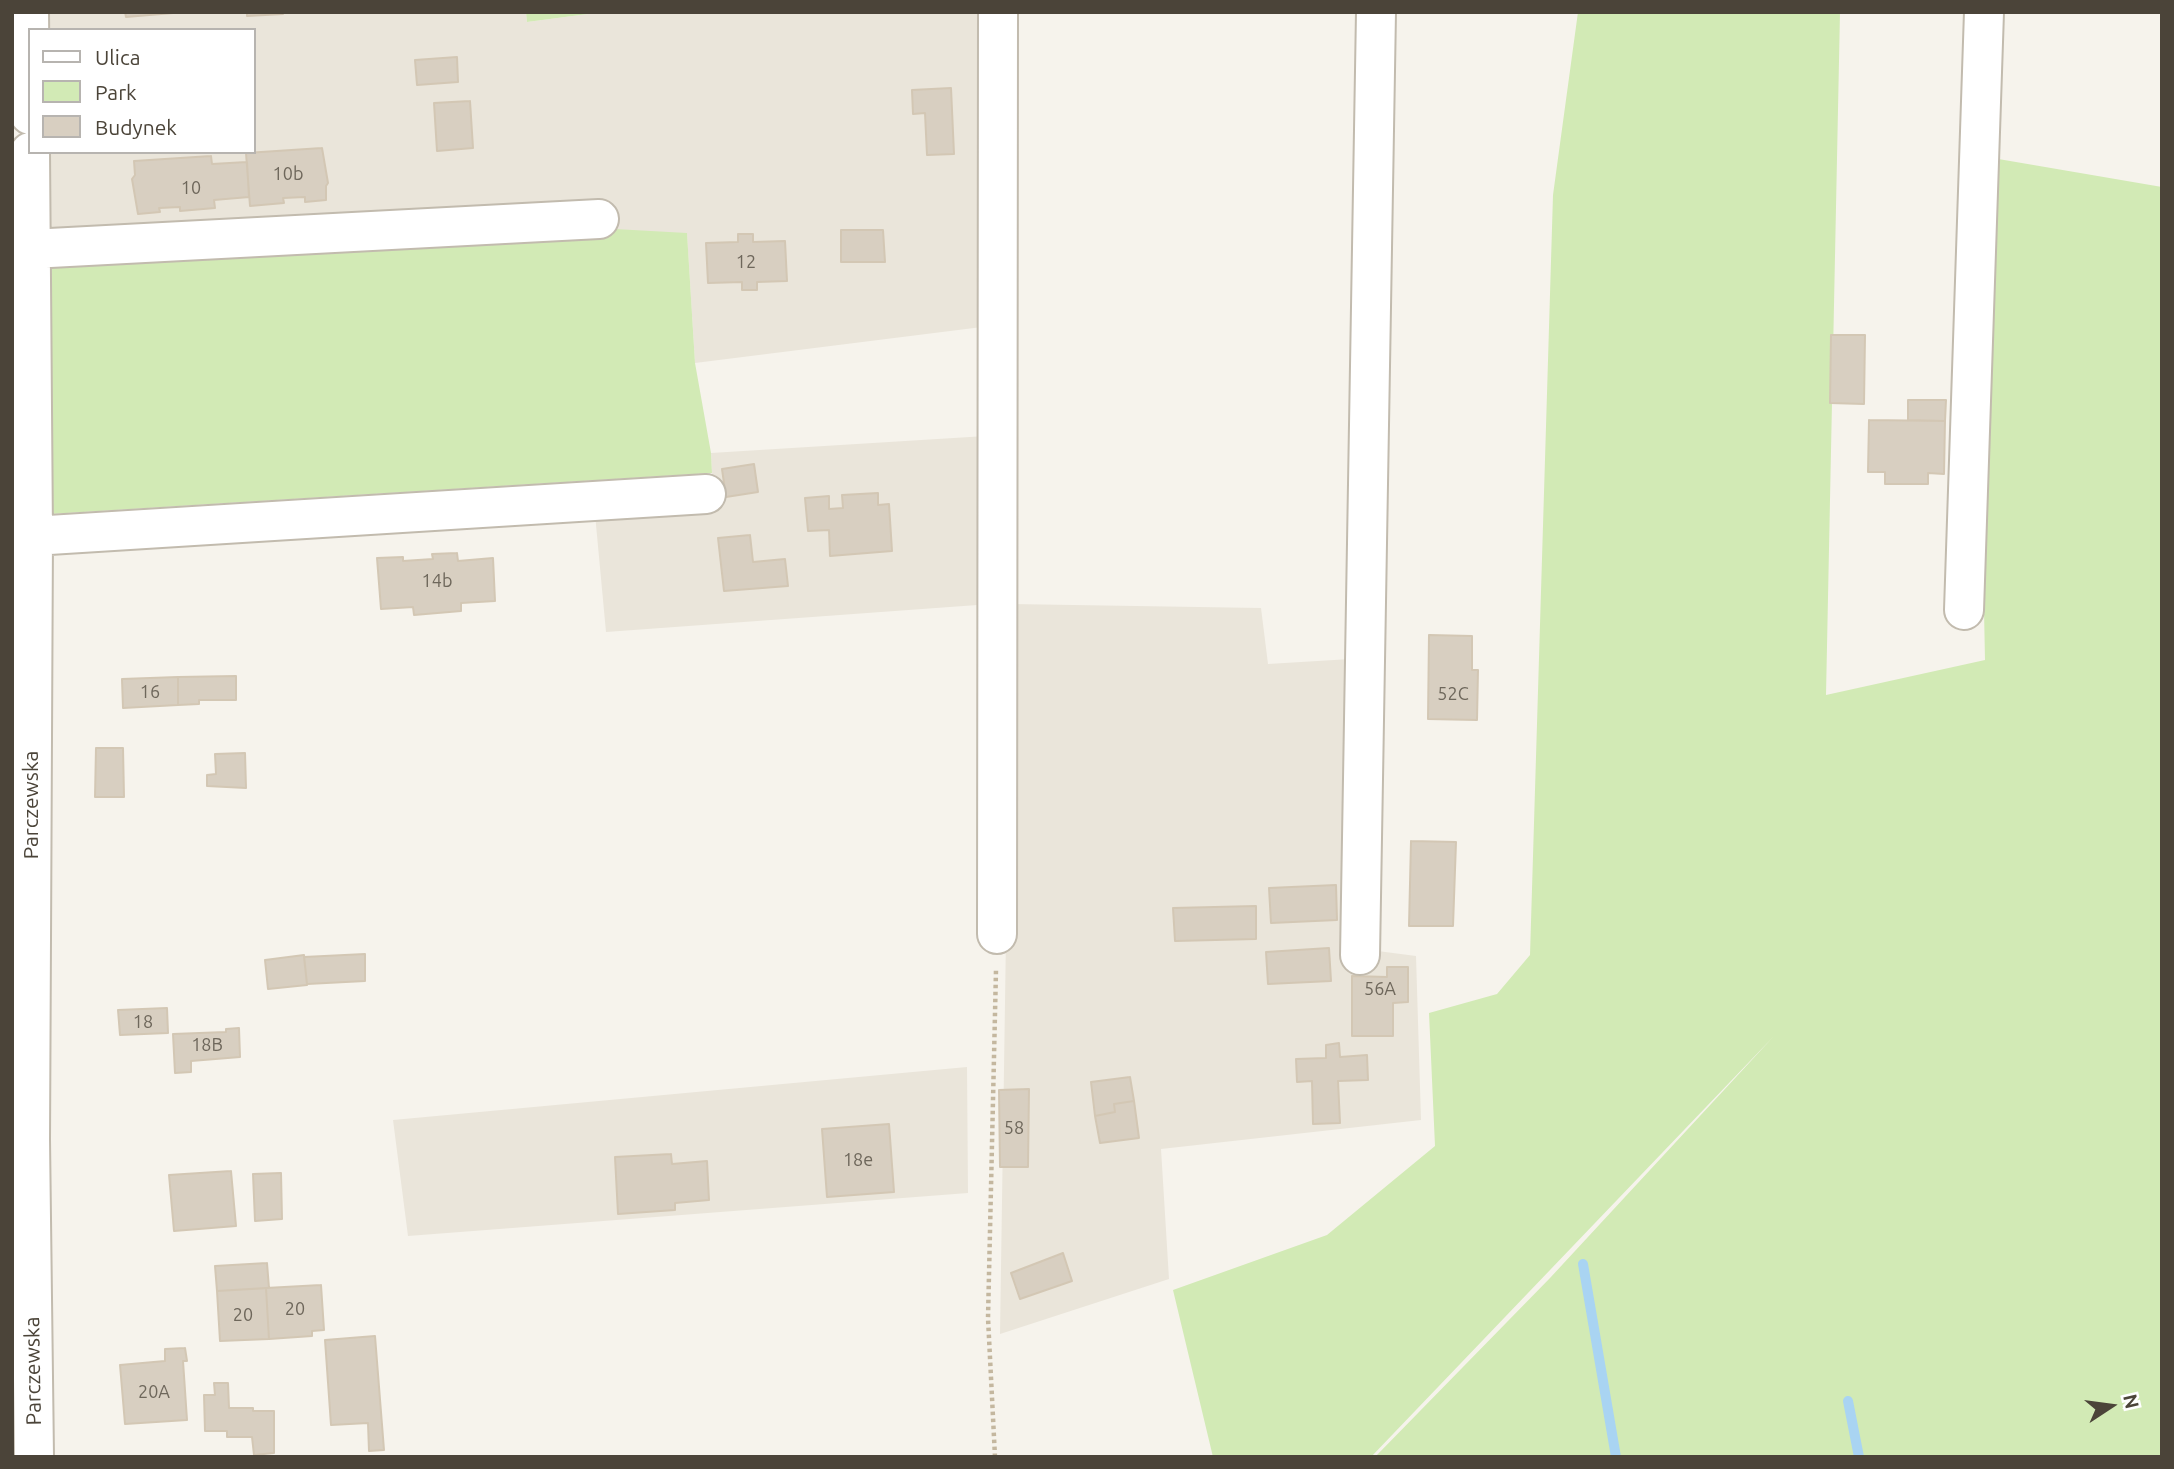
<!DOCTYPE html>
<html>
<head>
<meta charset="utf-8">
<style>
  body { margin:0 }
  #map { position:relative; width:2174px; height:1469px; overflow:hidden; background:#f6f3ec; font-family:Ubuntu,sans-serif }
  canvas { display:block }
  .frame { position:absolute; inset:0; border:14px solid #4b4439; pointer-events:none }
  .legend { position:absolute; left:28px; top:28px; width:228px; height:126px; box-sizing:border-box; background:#fff; border:2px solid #b7b4b0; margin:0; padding:9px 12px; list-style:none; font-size:21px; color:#4b4439 }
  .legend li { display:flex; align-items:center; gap:14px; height:35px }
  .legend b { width:35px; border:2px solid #b7b4b0 }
  .north { position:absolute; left:2076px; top:1371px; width:70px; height:70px; -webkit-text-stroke:5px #fff; paint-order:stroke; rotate:77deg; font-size:19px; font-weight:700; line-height:28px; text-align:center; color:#4b4439 }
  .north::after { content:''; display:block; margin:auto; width:24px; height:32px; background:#4b4439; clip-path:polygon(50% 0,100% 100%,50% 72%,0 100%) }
</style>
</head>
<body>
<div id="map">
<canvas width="2174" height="1469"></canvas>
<div class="frame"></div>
<ul class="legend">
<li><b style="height:9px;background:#fff"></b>Ulica</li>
<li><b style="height:19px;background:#d2eab5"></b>Park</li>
<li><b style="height:19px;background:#d8cfc1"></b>Budynek</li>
</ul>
<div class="north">N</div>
</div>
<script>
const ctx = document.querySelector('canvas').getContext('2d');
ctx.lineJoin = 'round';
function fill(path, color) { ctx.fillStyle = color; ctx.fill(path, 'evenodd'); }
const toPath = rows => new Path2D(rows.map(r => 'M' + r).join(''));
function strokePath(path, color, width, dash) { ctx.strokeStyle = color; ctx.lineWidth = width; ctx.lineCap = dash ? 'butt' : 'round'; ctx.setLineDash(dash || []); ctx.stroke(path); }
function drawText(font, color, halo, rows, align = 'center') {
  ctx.font = font + ' Ubuntu,sans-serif'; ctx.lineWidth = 5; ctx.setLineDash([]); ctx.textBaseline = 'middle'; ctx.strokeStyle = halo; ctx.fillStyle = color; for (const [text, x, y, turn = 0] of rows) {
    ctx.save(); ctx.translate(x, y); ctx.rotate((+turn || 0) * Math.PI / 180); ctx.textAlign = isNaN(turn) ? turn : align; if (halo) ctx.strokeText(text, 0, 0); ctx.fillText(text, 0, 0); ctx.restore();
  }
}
const residential = toPath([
  [12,12,526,12,527,22,603,12,985,12,982,327,695,363,687,234,44,261,46,152,254,152,254,30,30,30],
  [986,436,991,604,606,632,595,514,714,507,711,453],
  [1011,604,1261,608,1268,664,1367,658,1370,950,1416,956,1421,1120,1161,1149,1169,1279,1000,1334],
  [967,1067,968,1193,408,1236,393,1120]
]);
const green = toPath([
  [526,12,603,12,527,22],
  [1578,12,1840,12,1826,695,1985,660,1975,155,2162,187,2162,1457,1375,1457,1550,1278,1774,1036,1371,1457,1213,1457,1173,1290,1327,1235,1435,1146,1429,1013,1497,994,1530,955,1553,195],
  [597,228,687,233,695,363,711,453,712,473,51,514,44,261]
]);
const stream = toPath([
  [1583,1264,1616,1457],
  [1848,1401,1859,1457]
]);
const building = toPath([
  [125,12,173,12,173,13,126,17,125,12],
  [247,12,283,12,283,14,247,16,247,12],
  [457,57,458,82,417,85,415,60,457,57],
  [951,88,954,154,927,155,925,113,913,114,912,90,951,88],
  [470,101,473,148,437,151,434,103,470,101],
  [322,148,328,183,326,186,326,200,305,202,305,197,283,198,284,203,250,206,246,153,322,148],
  [211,156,212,164,247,162,249,197,214,200,215,208,180,211,180,207,159,208,160,212,138,214,132,179,135,175,134,161,211,156],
  [841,230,883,230,885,262,841,262,841,230],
  [738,234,753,234,753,242,785,241,787,281,757,282,757,290,742,290,742,282,708,283,706,243,738,242,738,234],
  [1831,335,1865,335,1864,404,1830,403,1831,335],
  [1908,400,1946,400,1945,421,1908,420,1908,400],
  [1869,420,1945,421,1944,474,1928,473,1928,484,1885,484,1885,472,1868,472,1869,420],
  [754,464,758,492,726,497,722,469,754,464],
  [878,493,878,505,889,504,892,551,830,556,829,530,808,531,805,498,829,496,829,509,843,508,842,495,878,493],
  [750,535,753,562,785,559,788,586,724,591,718,538,750,535],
  [457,553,458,561,493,558,495,601,461,603,461,611,414,615,413,607,381,609,377,558,403,557,403,561,433,559,432,554,457,553],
  [1429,635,1472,636,1472,670,1478,670,1477,720,1428,719,1429,635],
  [236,676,236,700,199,700,199,704,178,705,178,677,236,676],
  [178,677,178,705,123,708,122,679,178,677],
  [96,748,123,748,124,797,95,797,96,748],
  [245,753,246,788,207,786,207,775,216,774,215,754,245,753],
  [1411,841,1456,842,1453,926,1409,926,1411,841],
  [1336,885,1337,920,1271,923,1269,888,1336,885],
  [1256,906,1256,939,1175,941,1173,908,1256,906],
  [1329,948,1331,981,1268,984,1266,952,1329,948],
  [365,954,365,981,307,984,304,957,365,954],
  [304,955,307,985,268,989,265,960,304,955],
  [1387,967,1408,967,1408,1002,1393,1003,1393,1036,1352,1036,1352,976,1387,977,1387,967],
  [167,1008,168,1033,120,1035,118,1010,167,1008],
  [239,1028,240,1057,191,1061,191,1072,175,1073,173,1034,226,1032,226,1029,239,1028],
  [1339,1043,1340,1057,1367,1055,1368,1080,1338,1081,1340,1123,1313,1124,1312,1081,1297,1082,1296,1059,1326,1058,1326,1045,1339,1043],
  [1130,1077,1134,1101,1114,1104,1115,1112,1095,1116,1091,1082,1130,1077],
  [1029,1089,1028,1167,1000,1167,999,1090,1029,1089],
  [1134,1101,1139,1138,1100,1143,1095,1116,1115,1112,1114,1104,1134,1101],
  [889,1124,894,1192,827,1197,822,1129,889,1124],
  [671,1154,672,1164,707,1161,709,1200,675,1203,675,1210,618,1214,615,1157,671,1154],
  [231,1171,236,1226,174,1231,169,1175,231,1171],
  [281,1173,282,1219,255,1221,253,1174,281,1173],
  [1063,1253,1072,1281,1020,1299,1011,1273,1063,1253],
  [267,1263,269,1288,217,1291,215,1266,267,1263],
  [321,1285,324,1330,312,1331,312,1336,269,1339,266,1288,321,1285],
  [266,1288,269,1339,220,1341,217,1291,266,1288],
  [375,1336,384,1450,369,1451,368,1423,331,1425,325,1340,375,1336],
  [185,1348,187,1361,183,1361,187,1420,125,1424,120,1365,165,1361,165,1349,185,1348],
  [214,1383,228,1383,229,1408,253,1408,253,1411,274,1411,274,1453,254,1455,252,1437,227,1437,227,1431,205,1431,204,1395,215,1395,214,1383]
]);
const path = toPath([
  [995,1457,988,1318,996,970]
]);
const minor = toPath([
  [29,12,30,115],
  [30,152,33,536,30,1139,34,1457],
  [31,249,599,219],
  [33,536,706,494],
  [1964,610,1984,12],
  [997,934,998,12],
  [1360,955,1376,12]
]);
const numberNames = [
  ["10b",288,174],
  ["10",191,188],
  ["12",746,262],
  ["14b",437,581],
  ["16",150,692],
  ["52C",1453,694],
  ["56A",1380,989],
  ["18",143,1022],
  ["18B",207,1045],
  ["58",1014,1128],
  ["18e",858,1160],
  ["20",295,1309],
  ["20",243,1315],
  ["20A",154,1392]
];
const streetNames = [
  ["Parczewska",31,805,-90],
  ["Parczewska",33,1371,-91]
];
fill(residential, '#eae5da');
fill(green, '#d2eab5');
strokePath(stream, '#a9d4f2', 10);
fill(building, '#d8cfc1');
strokePath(building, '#d3c7b4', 2);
strokePath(minor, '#c2bbae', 42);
strokePath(path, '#c4b79f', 4.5, [3.5, 3.5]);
strokePath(minor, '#fff', 38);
drawText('18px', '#6e675b', null, numberNames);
drawText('21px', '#4b4439', '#fff', streetNames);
</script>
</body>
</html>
